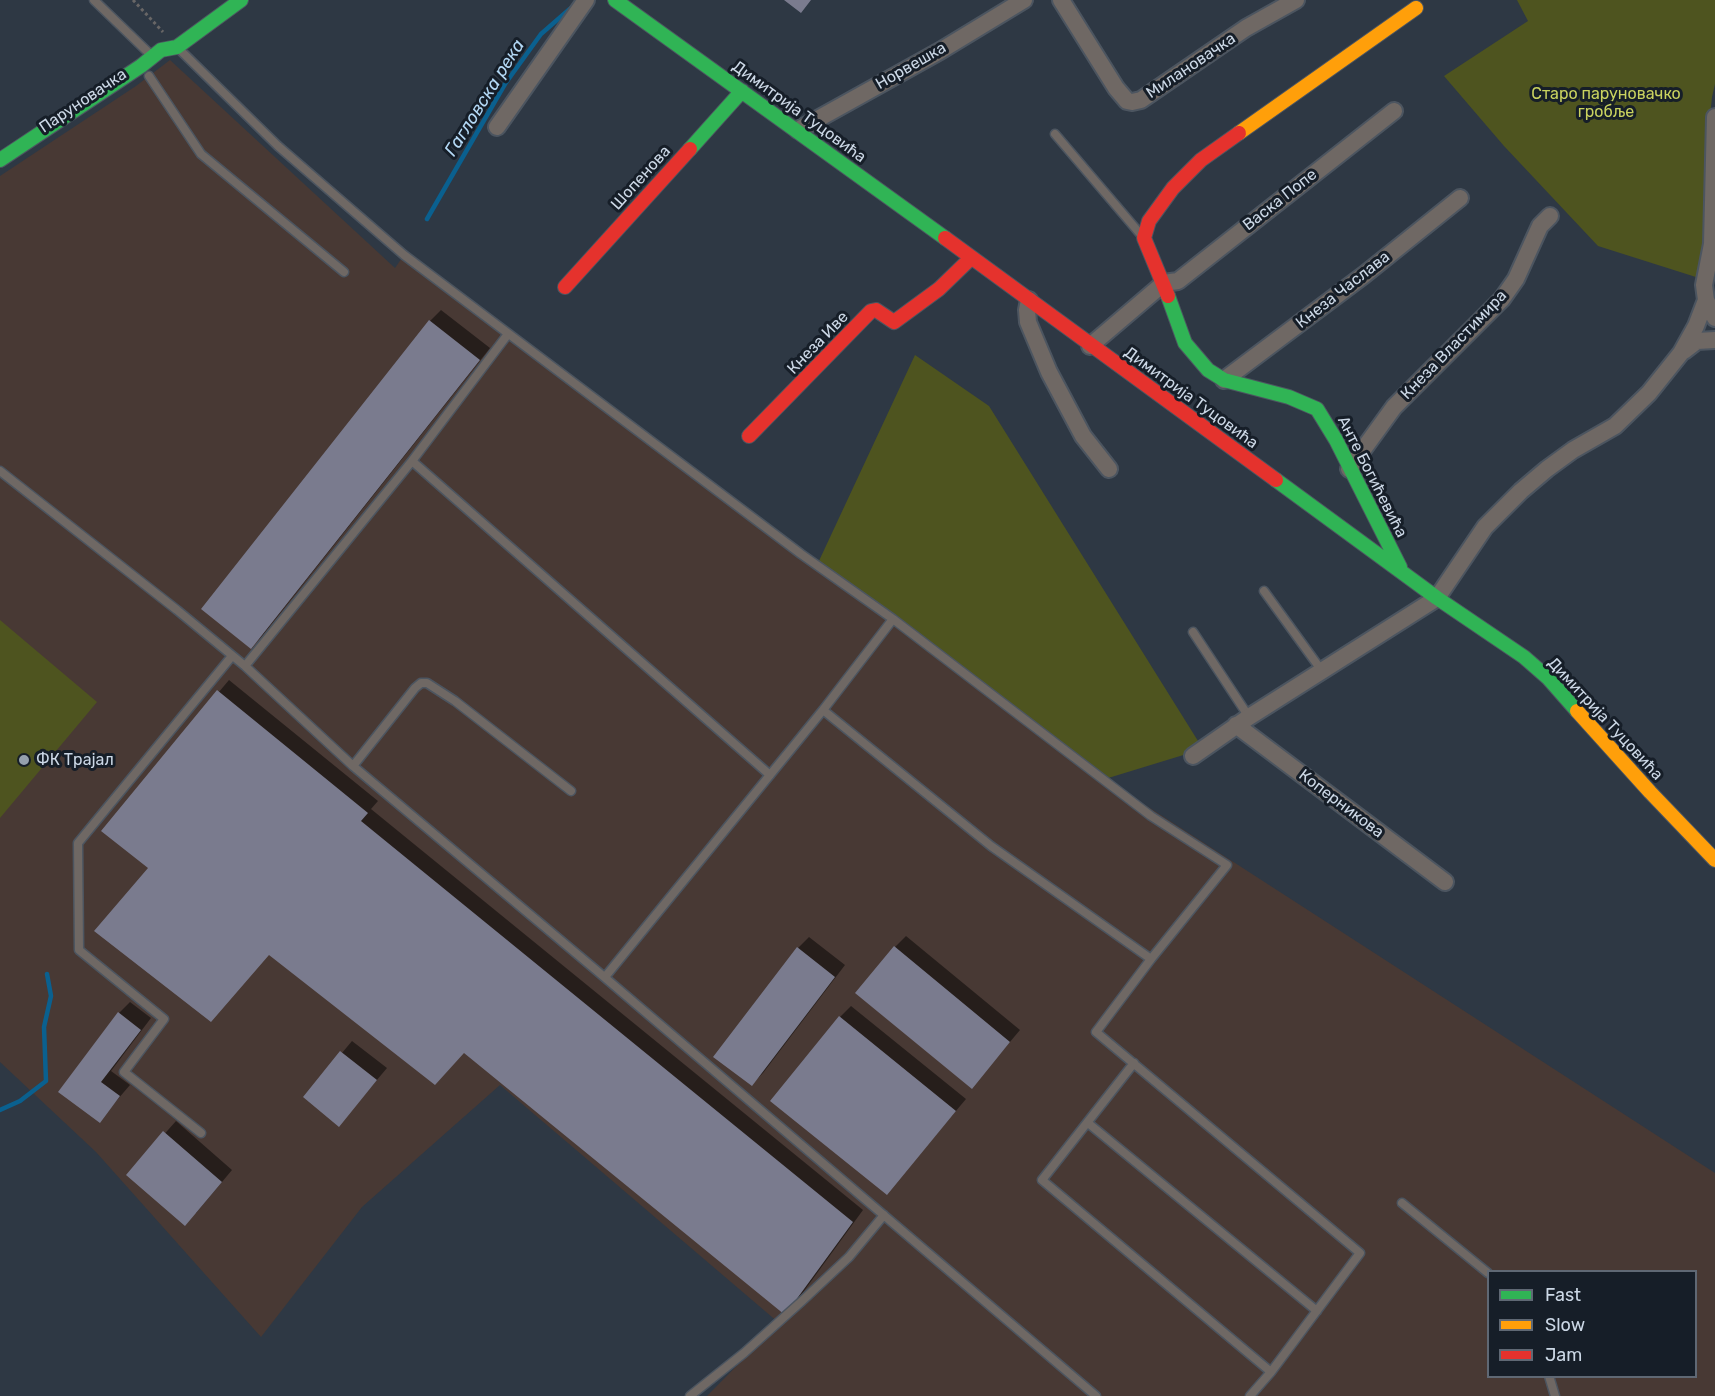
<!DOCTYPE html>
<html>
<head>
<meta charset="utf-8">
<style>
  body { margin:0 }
  #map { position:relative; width:1715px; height:1396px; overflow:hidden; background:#2e3844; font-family:Rubik,sans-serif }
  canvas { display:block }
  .legend { position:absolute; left:1487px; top:1270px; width:210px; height:108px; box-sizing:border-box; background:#161e28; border:2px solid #5f6874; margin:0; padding:8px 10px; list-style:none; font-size:18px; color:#ccd8e6 }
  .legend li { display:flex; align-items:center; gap:12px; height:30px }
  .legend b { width:30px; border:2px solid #5f6874 }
</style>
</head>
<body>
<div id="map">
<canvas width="1715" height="1396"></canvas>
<ul class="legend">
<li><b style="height:8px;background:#30b455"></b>Fast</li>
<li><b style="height:8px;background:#ff9f0a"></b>Slow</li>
<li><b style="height:8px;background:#e5322d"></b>Jam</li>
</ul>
</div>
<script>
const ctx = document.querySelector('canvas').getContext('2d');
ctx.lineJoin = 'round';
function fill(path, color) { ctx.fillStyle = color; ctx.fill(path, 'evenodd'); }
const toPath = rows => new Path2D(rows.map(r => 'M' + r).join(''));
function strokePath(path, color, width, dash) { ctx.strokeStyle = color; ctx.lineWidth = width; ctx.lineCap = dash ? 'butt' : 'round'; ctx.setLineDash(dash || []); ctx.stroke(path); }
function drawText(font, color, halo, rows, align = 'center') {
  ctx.font = font + ' Rubik,sans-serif'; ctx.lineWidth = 6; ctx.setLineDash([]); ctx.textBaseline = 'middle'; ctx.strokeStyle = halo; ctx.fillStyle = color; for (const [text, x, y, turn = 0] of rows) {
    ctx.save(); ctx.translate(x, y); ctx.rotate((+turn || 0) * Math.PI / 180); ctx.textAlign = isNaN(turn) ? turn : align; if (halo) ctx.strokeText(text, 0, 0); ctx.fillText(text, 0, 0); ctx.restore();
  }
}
const industrial = toPath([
  [170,60,395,268,404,255,1105,779,1715,1173,1715,1396,707,1396,779,1323,500,1085,362,1207,261,1337,96,1152,0,1062,0,176,136,86],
  [1488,1272,1696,1272,1696,1376,1488,1376]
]);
const green = toPath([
  [1517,0,1715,0,1715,84,1712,97,1709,125,1708,236,1699,278,1598,246,1504,146,1444,76,1528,21],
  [915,355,989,406,1203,749,1105,779,818,563],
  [0,620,97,702,0,818]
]);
const shadow = toPath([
  [441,310,490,348,262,636,251,647,430,321],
  [229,680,378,801,371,809,863,1210,796,1302,785,1313,465,1051,270,954,150,867,103,830],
  [906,936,1020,1030,972,1087,895,947],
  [809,937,845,965,763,1073,752,1084,798,948],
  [130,1002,151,1018,111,1071,130,1085,99,1121,60,1092,119,1013],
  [851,1006,966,1099,887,1193,840,1017],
  [352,1041,387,1068,339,1125,305,1097],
  [176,1121,232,1170,196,1213,128,1175]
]);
const stream = toPath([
  [427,219,505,84,541,34,572,7],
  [0,1110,20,1101,46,1081,44,1027,51,996,47,974]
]);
const building = toPath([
  [784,0,811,0,801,13],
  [429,320,480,360,251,649,201,609],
  [217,690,368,813,361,821,853,1222,785,1315,464,1053,435,1085,269,955,211,1022,94,931,148,868,101,831],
  [894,946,1010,1042,972,1089,855,993],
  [797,947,835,977,752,1086,713,1057],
  [118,1012,141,1030,101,1082,120,1096,100,1123,58,1092],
  [839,1016,956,1111,887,1195,770,1101],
  [340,1051,377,1080,339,1127,303,1097],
  [163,1131,222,1182,185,1226,126,1175]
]);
const path = toPath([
  [133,0,163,32]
]);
const lane = toPath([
  [94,0,152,56],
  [177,47,278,146,404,255,801,554,893,619,1151,816,1227,865,1151,959,991,846,823,710],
  [149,76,201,154,344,272],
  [1055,134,1142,236],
  [412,461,770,775],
  [0,471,177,610,245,666,353,766,596,970,1096,1396],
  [1264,591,1322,671],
  [1193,632,1249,717],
  [245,666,412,461,508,334],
  [353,766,415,688,421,683,427,683,455,701,571,791],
  [1151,959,1096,1032,1360,1253,1271,1372,1250,1396],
  [605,977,823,710,893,619],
  [1134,1063,1042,1180,1271,1372],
  [1088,1123,1317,1311],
  [201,1133,124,1072,164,1019,79,950,78,843,232,656],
  [1402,1203,1488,1273],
  [1549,1376,1555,1396],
  [690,1396,744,1353,802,1301,849,1257,884,1215]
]);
const street = toPath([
  [1061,0,1116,88,1127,101,1132,102,1141,100,1246,28,1296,0],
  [1715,117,1712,244,1704,285,1706,300,1715,318],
  [497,127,586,0],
  [798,130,940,51,1024,0],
  [1029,300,1027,310,1028,322,1049,372,1083,436,1109,469],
  [1090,346,1164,283,1178,281,1394,111],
  [1684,351,1697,341,1715,340],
  [1224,380,1364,275,1460,198],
  [1349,469,1394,407,1502,299,1516,279,1540,226,1550,216],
  [1236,725,1445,882],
  [1193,756,1249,717,1437,598,1485,527,1521,491,1547,469,1573,450,1615,426,1649,393,1681,353,1696,326,1706,300]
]);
const fast = toPath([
  [615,0,945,238],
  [690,149,742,91],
  [0,160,141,66,161,50,177,47,241,0],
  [1168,296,1185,343,1208,370,1224,380,1289,397,1317,409,1336,440,1400,567],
  [1276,480,1437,598,1524,657,1548,678,1577,711]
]);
const slow = toPath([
  [1239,133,1416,8],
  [1577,711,1650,792,1715,860]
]);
const jam = toPath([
  [945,238,1276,480],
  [565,287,690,149],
  [1168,296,1144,238,1149,221,1173,188,1201,160,1239,133],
  [749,436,871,311,876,310,894,322,939,289,971,258]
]);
const markers = [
  [24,760,6,"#95a0ad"]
];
const streetNames = [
  ["Норвешка",911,66,-30],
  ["Милановачка",1191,66,-34],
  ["Паруновачка",83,101,-34],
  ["Димитрија Туцовића",799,112,36],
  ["Шопенова",641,178,-48],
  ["Васка Попе",1280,200,-38],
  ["Кнеза Часлава",1343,290,-38],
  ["Кнеза Иве",818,343,-46],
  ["Кнеза Властимира",1454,345,-46],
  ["Димитрија Туцовића",1191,398,36],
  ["Анте Богићевића",1372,477,63],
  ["Димитрија Туцовића",1605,719,47],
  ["Коперникова",1341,804,37]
];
const parkNames = [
  ["Старо паруновачко",1606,94],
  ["гробље",1606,112]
];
const poiNames = [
  ["ФК Трајал",36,760]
];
const waterNames = [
  ["Гагловска река",485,98,-58]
];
fill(industrial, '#483934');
fill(green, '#4e541f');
fill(shadow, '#0007');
strokePath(stream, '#0a608f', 4.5);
fill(building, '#7a7b8e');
strokePath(lane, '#4c5560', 11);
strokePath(street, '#4c5560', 20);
strokePath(fast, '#4c5560', 16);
strokePath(slow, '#4c5560', 16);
strokePath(jam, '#4c5560', 16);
strokePath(path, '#686666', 3, [3, 3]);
strokePath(lane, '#6f6864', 8);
strokePath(street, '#6f6864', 16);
strokePath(fast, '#30b455', 14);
strokePath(slow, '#ff9f0a', 14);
strokePath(jam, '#e5322d', 14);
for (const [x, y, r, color] of markers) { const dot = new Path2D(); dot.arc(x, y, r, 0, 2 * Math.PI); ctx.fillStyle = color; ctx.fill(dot); strokePath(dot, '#161e28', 2); }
drawText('16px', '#ccd8e6', '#161e28', streetNames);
drawText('16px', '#c9d25f', '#161e28', parkNames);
drawText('16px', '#ccd8e6', '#161e28', poiNames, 'left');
drawText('italic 18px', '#b3d8f5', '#161e28', waterNames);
</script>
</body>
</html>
